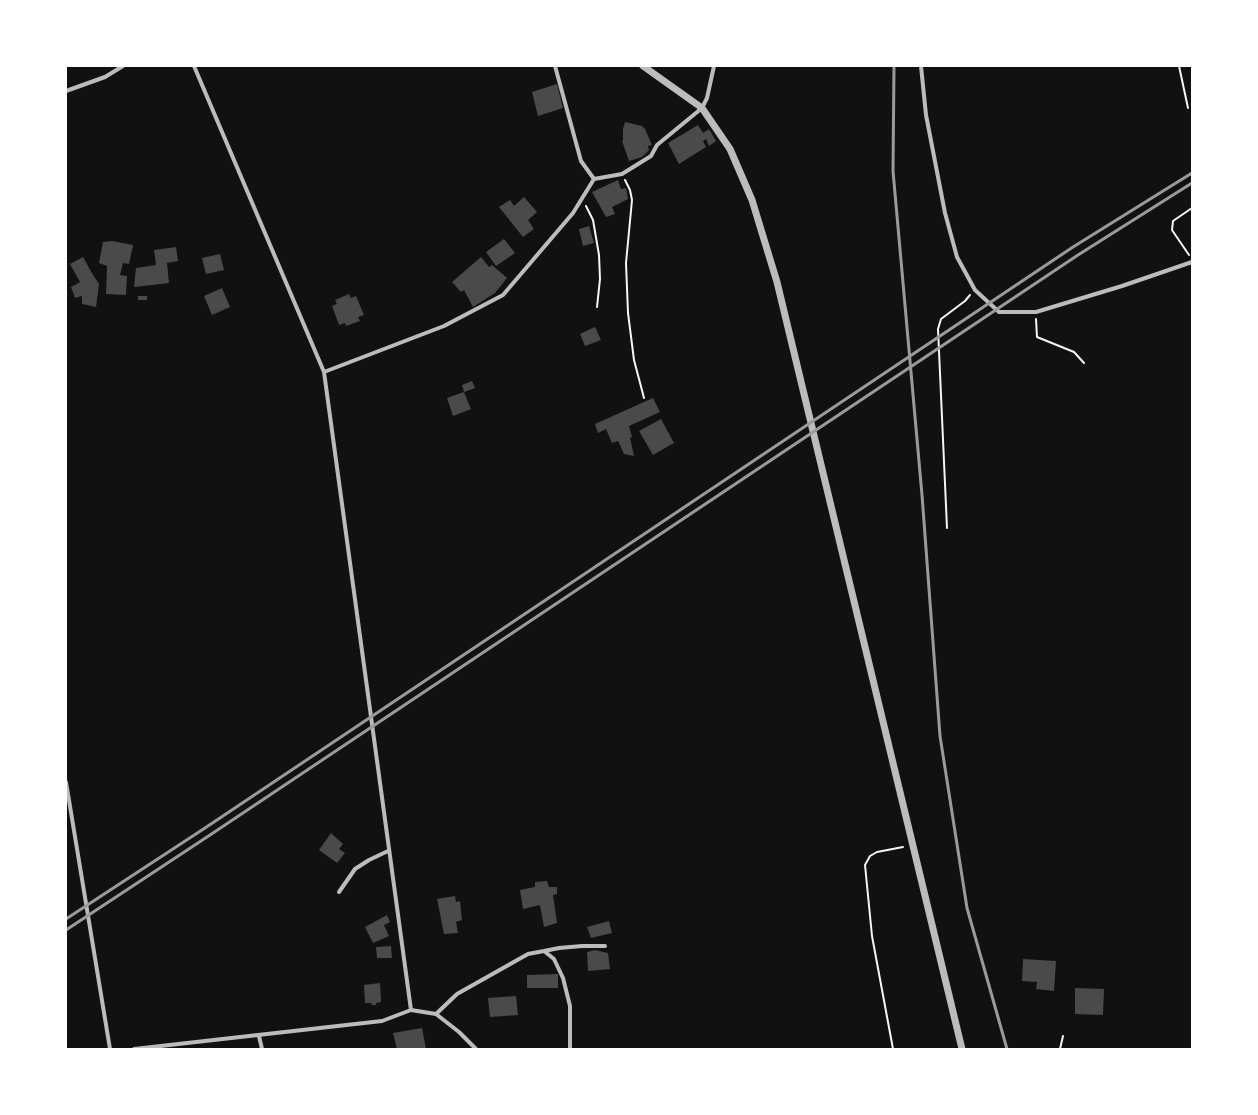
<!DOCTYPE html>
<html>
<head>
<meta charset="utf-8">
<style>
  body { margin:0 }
  #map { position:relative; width:1258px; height:1115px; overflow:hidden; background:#111; font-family:"Exo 2",sans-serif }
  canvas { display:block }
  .frame { position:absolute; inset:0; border:67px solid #fff; pointer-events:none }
</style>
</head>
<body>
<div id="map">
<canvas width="1258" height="1115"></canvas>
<div class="frame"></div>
</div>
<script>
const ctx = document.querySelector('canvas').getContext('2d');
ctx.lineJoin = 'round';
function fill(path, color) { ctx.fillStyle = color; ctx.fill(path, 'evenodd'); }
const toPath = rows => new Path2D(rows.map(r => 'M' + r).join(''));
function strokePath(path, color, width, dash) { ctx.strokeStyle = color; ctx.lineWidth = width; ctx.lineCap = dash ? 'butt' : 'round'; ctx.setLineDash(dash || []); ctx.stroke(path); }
const building = toPath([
  [557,84,563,108,538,116,532,92],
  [625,122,642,126,645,129,652,145,648,146,649,150,642,157,629,161,622,141,623,140,623,129],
  [698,125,703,133,709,129,716,141,709,146,706,139,703,141,706,147,679,164,668,143],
  [618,180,621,189,626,188,628,199,612,207,615,214,606,217,592,192],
  [524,197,537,212,528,220,534,229,523,237,499,207,510,200,514,206],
  [589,226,594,243,583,246,579,229],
  [504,239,515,253,496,266,486,252],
  [112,241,133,245,129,264,123,263,120,275,127,276,126,295,106,294,107,266,99,263,103,242],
  [176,247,178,261,167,263,169,283,134,287,136,268,156,265,154,250],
  [220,254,224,270,206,274,202,258],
  [83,257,93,275,99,284,96,307,82,304,82,296,75,298,71,287,80,282,70,264],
  [481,257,489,267,492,265,507,278,495,293,473,307,464,290,461,292,452,282],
  [222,288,230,307,212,315,204,296],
  [349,294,351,298,356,296,364,315,358,317,360,321,346,326,345,323,339,325,332,306,337,304,335,300],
  [138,296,147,296,147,300,138,300],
  [595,327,601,340,585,346,580,334],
  [472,381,475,388,464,392,462,385],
  [464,392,471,409,453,416,447,398],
  [653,398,660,412,629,426,632,437,630,438,634,456,624,454,618,441,612,443,606,429,598,433,595,424],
  [661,419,674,443,653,455,639,431],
  [331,833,343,844,339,849,345,853,337,863,319,850],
  [547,881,549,887,557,887,557,894,553,895,557,923,544,927,540,905,523,909,520,890,535,887,535,882],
  [455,896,456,902,460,901,462,920,456,922,458,933,444,934,437,899],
  [387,915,390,922,384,925,389,936,373,943,365,927],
  [609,921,612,933,591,938,587,927],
  [391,946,392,958,377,958,376,947],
  [595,950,608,953,610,969,588,971,587,952],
  [1023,959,1056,961,1054,991,1036,989,1037,982,1022,981],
  [558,974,558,988,527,988,527,975],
  [380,983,381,1002,376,1003,376,1005,372,1005,371,1003,365,1003,364,985],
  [1075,988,1104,989,1103,1015,1075,1014],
  [516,996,518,1015,490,1017,488,998],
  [422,1028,426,1049,397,1049,393,1033]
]);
const path = toPath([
  [1179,66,1188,108],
  [625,180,630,190,632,200,626,263,628,313,634,360,644,398],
  [586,206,593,220,599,255,600,279,597,307],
  [1189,255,1172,230,1173,221,1192,208],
  [1036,319,1037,337,1074,352,1084,363],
  [947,528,938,329,941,319,965,301,970,295],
  [893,1049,872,936,865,865,870,856,877,852,903,847],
  [1060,1049,1063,1036]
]);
const minor = toPath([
  [194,66,324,372,411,1010],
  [555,66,581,161,594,179],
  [921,66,926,115,945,213,957,257,975,290,999,312,1036,312,1122,286,1192,262],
  [66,91,105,77,123,66],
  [324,372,444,326,503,295,573,213,594,179,622,174,651,156,657,145,702,108,707,98,714,66],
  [66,782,110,1049],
  [339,892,355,869,369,860,388,851],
  [544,951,559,948,582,946,605,946],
  [436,1014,457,994,528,954,544,951,554,959,563,978,570,1006,570,1049],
  [436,1014,459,1032,476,1049],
  [259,1036,262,1049],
  [134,1049,382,1021,411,1010,436,1014]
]);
const tertiary = toPath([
  [643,66,702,108,730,149,752,200,777,282,962,1049]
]);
const rail = toPath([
  [894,66,893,171,922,495,940,736,967,908,1007,1049],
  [66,919,205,828,1073,247,1192,173],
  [66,930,210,835,1078,255,1192,183]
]);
fill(building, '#4a4a4a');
strokePath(path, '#f5f5f5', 2);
strokePath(minor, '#bcbcbc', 4);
strokePath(tertiary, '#bcbcbc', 7);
strokePath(rail, '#9a9a9a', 3);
</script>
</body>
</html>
